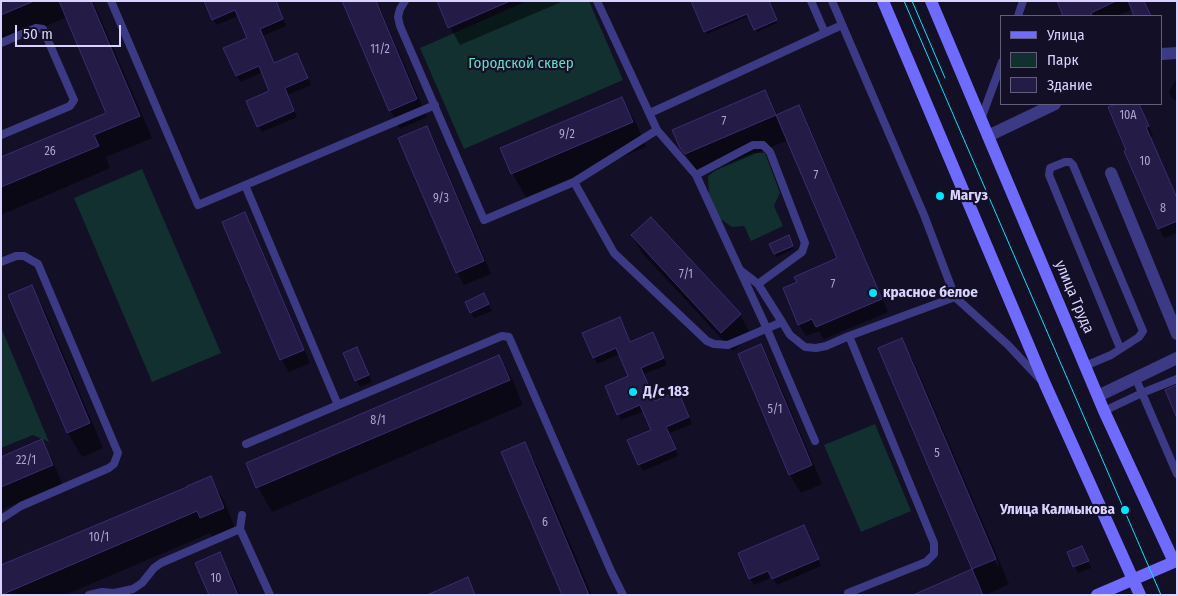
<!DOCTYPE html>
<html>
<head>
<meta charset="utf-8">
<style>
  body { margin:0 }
  #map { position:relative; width:1178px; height:596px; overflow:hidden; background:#130f26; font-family:"Fira Sans Condensed",sans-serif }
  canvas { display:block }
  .frame { position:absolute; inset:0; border:2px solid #d9d4ff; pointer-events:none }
  .legend { position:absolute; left:1000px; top:15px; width:162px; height:90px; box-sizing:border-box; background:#130f26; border:1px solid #625e7d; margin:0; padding:6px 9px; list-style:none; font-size:15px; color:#d9d4ff }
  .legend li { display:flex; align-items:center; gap:10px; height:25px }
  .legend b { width:25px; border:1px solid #625e7d }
  .scale { position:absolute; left:15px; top:25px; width:106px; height:22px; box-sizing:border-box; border:2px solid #d9d4ff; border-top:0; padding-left:6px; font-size:15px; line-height:18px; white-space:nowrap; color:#d9d4ff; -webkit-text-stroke:4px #130f26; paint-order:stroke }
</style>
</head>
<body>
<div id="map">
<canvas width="1178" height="596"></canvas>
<div class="frame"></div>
<ul class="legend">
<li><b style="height:6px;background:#6f6bff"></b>Улица</li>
<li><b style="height:14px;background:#12302f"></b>Парк</li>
<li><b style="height:14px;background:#241b47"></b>Здание</li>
</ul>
<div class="scale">50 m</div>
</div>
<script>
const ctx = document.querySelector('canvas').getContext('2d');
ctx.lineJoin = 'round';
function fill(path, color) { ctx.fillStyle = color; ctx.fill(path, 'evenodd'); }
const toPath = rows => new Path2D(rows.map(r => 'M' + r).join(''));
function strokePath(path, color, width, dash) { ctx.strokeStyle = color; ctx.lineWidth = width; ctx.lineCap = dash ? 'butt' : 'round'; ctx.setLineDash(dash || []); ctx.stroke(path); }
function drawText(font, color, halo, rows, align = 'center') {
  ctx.font = font + ' "Fira Sans Condensed",sans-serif'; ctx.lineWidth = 4.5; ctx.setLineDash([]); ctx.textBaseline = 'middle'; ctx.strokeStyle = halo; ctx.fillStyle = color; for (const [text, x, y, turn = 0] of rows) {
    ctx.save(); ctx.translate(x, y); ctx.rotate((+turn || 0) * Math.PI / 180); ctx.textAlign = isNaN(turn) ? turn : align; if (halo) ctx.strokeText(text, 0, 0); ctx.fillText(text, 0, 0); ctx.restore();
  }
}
const green = toPath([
  [527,1,589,1,623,80,464,149,420,48],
  [753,153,765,153,780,193,774,206,783,226,751,241,744,226,732,227,719,218,709,194,708,176,720,167],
  [142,169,221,353,152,382,74,198],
  [1,327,49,442,33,435,1,448],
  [875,424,911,511,861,532,824,445]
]);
const shadow = toPath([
  [1,1,93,1,152,138,106,157,110,168,1,215,1,159,108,113,67,17,1,45],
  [205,1,276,2,286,26,262,36,274,64,297,54,311,85,287,95,297,117,262,132,258,126,271,92,263,72,240,82,237,76,248,38,239,16,216,25],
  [344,1,377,1,427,117,400,129,390,110],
  [444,1,564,1,460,45,450,27],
  [768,1,777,23,757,32,749,16,707,34,705,31],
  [1060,1,1145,1,1151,16,1136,16,1133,9,1117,16,1065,16,1058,2],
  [1177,78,1177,101,1172,98,1169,92],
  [765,92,778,115,799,107,806,119,888,312,824,339,819,331,806,336,799,324,798,283,838,259,788,140,700,177,681,147],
  [622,98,636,123,646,147,526,197,512,173],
  [1119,104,1139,104,1153,136,1150,137,1177,198,1177,233,1164,238,1159,228,1110,108],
  [426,128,434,140,491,274,464,285,457,272],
  [245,214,252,227,310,363,289,372,281,359],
  [651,219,740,315,751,334,733,351,643,254,632,236],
  [790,240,794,249,777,257,771,244],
  [31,287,45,311,103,448,82,457,68,433],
  [487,301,492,311,474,318,471,312],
  [584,334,631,343,653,334,667,365,644,374,656,402,678,393,692,424,669,433,678,456,643,471,639,464,652,430,644,411,621,420,618,414,630,377,620,354,597,364],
  [901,339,915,364,1009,584,986,595,916,595,974,570,880,348],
  [911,363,914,363,999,565,997,566],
  [761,346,771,364,822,484,801,493,790,475,739,355],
  [345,354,360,355,372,382,360,387],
  [499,356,513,381,523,405,272,512,258,487,247,463],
  [41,441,52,459,62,484,1,510,1,458],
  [524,444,538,468,592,595,563,595],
  [210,478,223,499,236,530,214,540,210,533,65,595,1,595],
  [807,533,821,566,777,585,772,577,754,585,750,578],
  [1068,553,1085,553,1091,568,1078,573],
  [219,554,233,578,240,595,210,595]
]);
const building = toPath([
  [1,1,34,1,1,15,1,1],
  [59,1,91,1,140,116,94,135,99,146,1,187,1,157,106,113,59,1],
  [204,1,276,1,283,19,260,29,274,63,297,53,308,78,285,88,294,111,257,127,246,101,269,91,259,66,236,76,223,48,247,38,235,10,212,20,204,1],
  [342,1,376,1,417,99,389,111,342,1],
  [437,1,510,1,448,28,437,1],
  [691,1,769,1,777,20,754,30,747,14,704,32,691,1],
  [1057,1,1116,1,1091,13,1092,16,1063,16,1057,1],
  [1128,1,1144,1,1151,16,1134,16,1128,1],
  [765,90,776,115,685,154,680,148,672,130,765,90],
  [622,97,633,122,511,174,500,148,622,97],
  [1116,104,1139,104,1149,126,1146,127,1177,198,1177,221,1158,229,1124,151,1126,150,1108,107,1116,104],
  [799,105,882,299,816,327,812,319,798,325,783,288,797,282,794,277,837,258,776,115,799,105],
  [427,126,484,261,456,273,398,138,427,126],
  [245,212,304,350,280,360,222,222,245,212],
  [651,217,741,314,721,333,631,235,651,217],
  [789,235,793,246,774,254,769,244,789,235],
  [32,285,90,423,67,433,8,295,32,285],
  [484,293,489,304,470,313,465,302,484,293],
  [620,317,630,342,653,332,664,358,641,368,655,401,678,391,689,417,666,427,676,449,638,465,627,440,651,430,640,405,617,415,605,386,628,376,616,348,593,358,582,333,620,317],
  [902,338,996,559,972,569,878,348,902,338],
  [761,344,812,465,789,475,738,354,761,344],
  [357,347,369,375,355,381,343,353,357,347],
  [499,355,510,380,256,488,246,463,499,355],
  [1177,385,1177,418,1165,390,1177,385],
  [42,439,53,465,1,487,1,457,42,439],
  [525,442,589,595,562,595,501,452,525,442],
  [211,476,224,508,200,518,197,511,1,595,1,565,187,487,187,486,211,476],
  [804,525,819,559,772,579,768,571,749,579,738,553,804,525],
  [1082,546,1089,561,1073,567,1067,552,1082,546],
  [220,552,238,595,209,595,195,563,220,552],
  [972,569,983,595,913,595,972,569],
  [468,577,475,595,427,595,468,577]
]);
const lane = toPath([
  [111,1,198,205,435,105],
  [405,1,400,9,398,17,400,26,484,220,574,182,657,130],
  [597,1,657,130,696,175,767,329,815,441],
  [811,1,825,33],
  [832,1,924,215,955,297],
  [1018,16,1023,1],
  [1,43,36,28,43,29,74,100,70,106,1,135],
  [650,113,842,25],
  [981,119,1002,62],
  [574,182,614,253,707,341,714,344,728,345,782,322,758,284,802,252,805,243,770,152,763,145,753,145,696,175],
  [245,185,338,405,502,336,509,337,611,571,623,595],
  [1,262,16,256,24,256,38,264,118,453,114,464,109,468,21,506,1,519],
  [740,270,758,284],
  [782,322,790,335,805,347,816,348,826,346,849,336,934,543,934,554,926,562,848,593],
  [849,336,955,297,1008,345,1039,378],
  [1085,366,1111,355,1139,337,1143,331,1073,165,1070,162,1065,162,1050,168,1049,175,1120,348],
  [1177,379,1142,393,1177,474],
  [1104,411,1142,393,1135,377],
  [246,444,338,405],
  [242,515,240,529,270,595],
  [89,595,102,592,114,593,133,589,142,583,154,568,161,563,240,529]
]);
const street = toPath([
  [1162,54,1177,53],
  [988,136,1055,104],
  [1111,173,1177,334],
  [1098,396,1177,358]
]);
const secondary = toPath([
  [883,1,1045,384,1140,595],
  [931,1,1104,411,1174,562,1097,595]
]);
const tram = toPath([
  [904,1,1161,595],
  [912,1,945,78]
]);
const markers = [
  [940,196,5,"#00e5ff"],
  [873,293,5,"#00e5ff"],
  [633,392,5,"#00e5ff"],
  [1125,510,5,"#00e5ff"]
];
const numberNames = [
  ["11/2",380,50],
  ["10А",1128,116],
  ["7",724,122],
  ["9/2",567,135],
  ["26",50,152],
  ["10",1145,162],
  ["7",816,176],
  ["9/3",441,199],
  ["8",1163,209],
  ["7/1",686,275],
  ["7",833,285],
  ["5/1",775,410],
  ["8/1",378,421],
  ["5",937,454],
  ["22/1",26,461],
  ["6",545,523],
  ["10/1",99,538],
  ["10",216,579]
];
const parkNames = [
  ["Городской сквер",521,64]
];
const poiNames = [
  ["Магуз",950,196],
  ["красное белое",883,293],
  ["Д/с 183",643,392],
  ["Улица Калмыкова",1115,510,"right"]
];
const streetNames = [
  ["улица Труда",1074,297,67]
];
fill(green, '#12302f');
fill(shadow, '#0007');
fill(building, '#241b47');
strokePath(building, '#3b2d73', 1);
strokePath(lane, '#3d3a85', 8);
strokePath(street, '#3d3a85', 12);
strokePath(secondary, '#6f6bff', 12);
strokePath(tram, '#00e5ff', 1);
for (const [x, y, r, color] of markers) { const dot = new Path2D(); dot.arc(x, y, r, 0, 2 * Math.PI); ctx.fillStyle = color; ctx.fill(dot); strokePath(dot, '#130f26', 2); }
drawText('12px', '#aca6d1', null, numberNames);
drawText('15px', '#5fe0c0', '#130f26', parkNames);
drawText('bold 15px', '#d9d4ff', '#130f26', poiNames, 'left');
drawText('15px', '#d9d4ff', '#130f26', streetNames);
</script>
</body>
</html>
